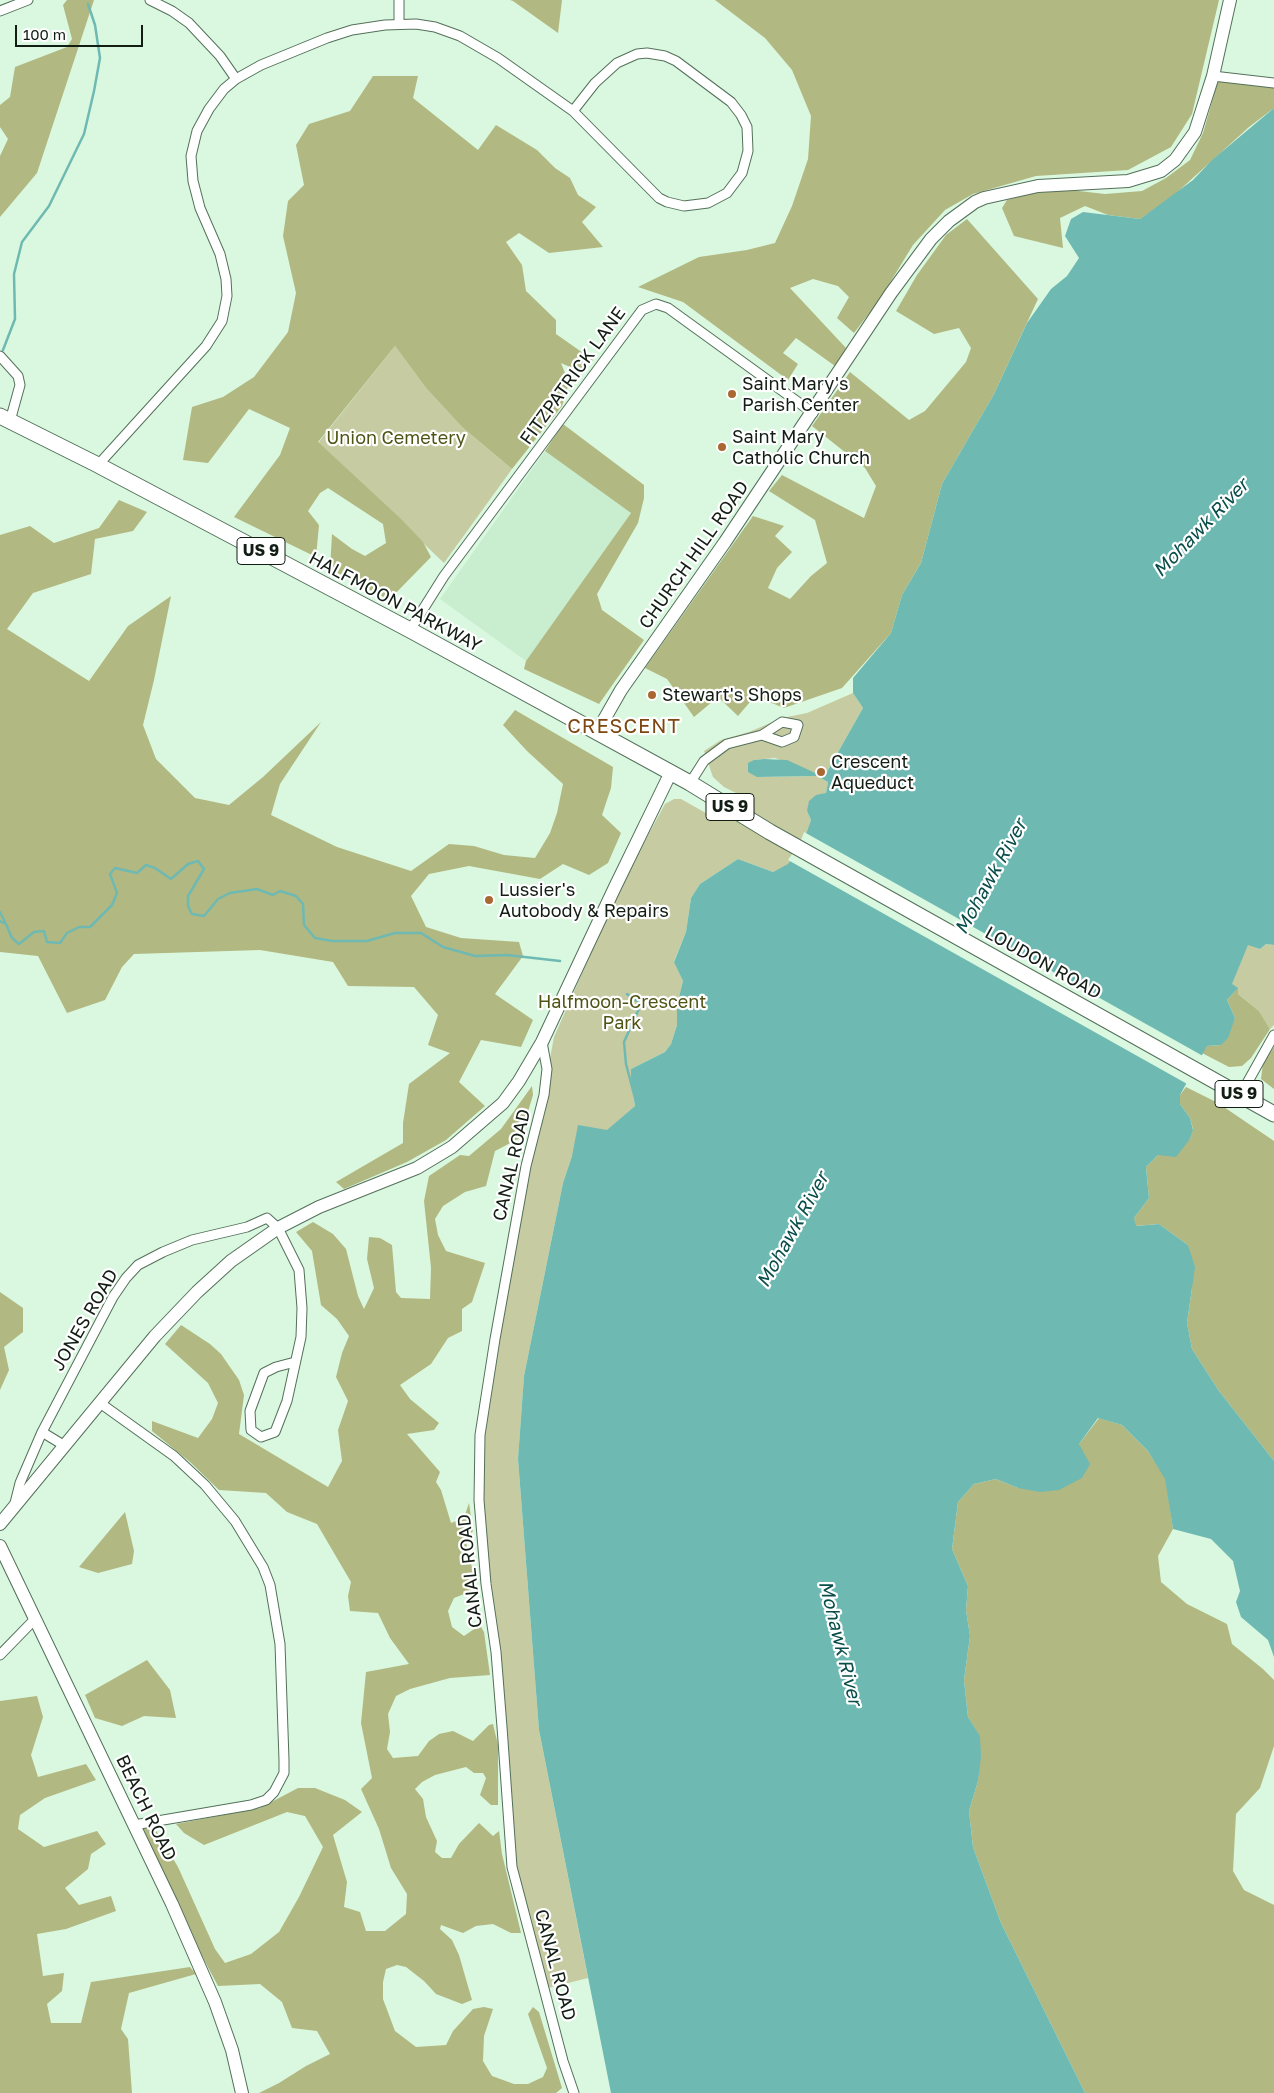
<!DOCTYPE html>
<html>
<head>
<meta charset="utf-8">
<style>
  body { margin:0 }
  #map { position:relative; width:1274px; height:2093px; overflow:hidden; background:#d9f8df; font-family:"Golos Text",sans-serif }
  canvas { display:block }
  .scale { position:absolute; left:15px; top:25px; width:128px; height:22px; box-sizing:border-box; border:2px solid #121d14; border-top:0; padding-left:6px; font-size:15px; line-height:18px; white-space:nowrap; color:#121d14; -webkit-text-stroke:4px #fff; paint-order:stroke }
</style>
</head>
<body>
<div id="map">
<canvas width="1274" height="2093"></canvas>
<div class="scale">100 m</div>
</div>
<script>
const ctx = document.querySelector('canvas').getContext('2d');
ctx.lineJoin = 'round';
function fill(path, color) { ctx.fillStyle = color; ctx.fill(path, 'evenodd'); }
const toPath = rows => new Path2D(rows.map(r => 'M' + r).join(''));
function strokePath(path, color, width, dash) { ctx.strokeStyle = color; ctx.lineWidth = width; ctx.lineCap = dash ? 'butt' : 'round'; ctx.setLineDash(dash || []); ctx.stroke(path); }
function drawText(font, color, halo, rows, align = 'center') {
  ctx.font = font + ' "Golos Text",sans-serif'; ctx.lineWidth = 4.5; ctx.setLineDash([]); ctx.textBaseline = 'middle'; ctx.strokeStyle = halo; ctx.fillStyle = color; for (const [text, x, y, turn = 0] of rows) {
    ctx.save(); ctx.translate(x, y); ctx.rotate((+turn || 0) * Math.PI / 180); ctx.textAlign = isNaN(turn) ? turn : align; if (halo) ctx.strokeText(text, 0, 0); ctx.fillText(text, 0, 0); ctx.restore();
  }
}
const built = toPath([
  [545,451,631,513,526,661,440,599]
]);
const green = toPath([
  [395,346,426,388,462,427,512,469,444,563,318,443],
  [853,693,863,708,824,777,775,758,754,760,757,777,817,776,828,782,826,793,807,811,811,820,802,845,788,865,773,872,738,859,700,884,691,898,686,932,674,961,683,981,677,1005,677,1025,671,1044,665,1052,631,1069,631,1080,635,1106,607,1131,572,1156,563,1183,524,1376,518,1459,539,1730,588,1978,544,1989,512,1867,479,1500,480,1435,554,1037,622,883,665,804,674,799,681,799,720,821,736,793,724,787,713,777,704,751,721,740,749,732,782,718,807,713],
  [1248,944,1260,949,1266,944,1274,945,1274,1025,1270,1029,1259,1011,1238,994,1231,985]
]);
const forest = toPath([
  [67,0,94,0,37,173,0,217,0,156,8,139,0,127,0,105,10,97,15,67,67,47,72,39,63,5],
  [510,0,562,0,558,33,513,1],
  [715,0,1219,0,1192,114,1171,147,1128,170,1036,176,973,194,945,210,913,245,880,299,854,333,837,318,849,297,838,286,813,279,790,288,846,348,835,366,796,338,783,353,798,364,788,380,683,302,638,287,699,257,747,250,775,243,792,206,808,159,811,116,792,70,765,38],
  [373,76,418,76,413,98,478,150,496,125,537,150,555,168,570,178,578,195,596,207,582,222,603,247,549,253,519,233,506,242,522,265,526,291,556,320,556,334,593,360,581,372,561,363,569,383,562,406,512,469,462,427,426,388,395,346,318,442,400,518,423,542,431,557,389,600,330,569,332,534,352,549,365,556,386,543,383,524,328,488,320,493,308,511,319,525,316,557,234,517,280,455,290,428,249,409,208,463,183,460,192,407,223,397,254,377,288,332,296,293,283,236,288,201,304,185,296,145,309,124,350,111],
  [1218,81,1274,88,1274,108,1249,127,1173,196,1140,219,1108,215,1085,206,1060,218,1063,248,1014,236,1002,208,1007,200,1034,193,1070,190,1105,194,1142,191,1166,178,1190,160,1203,133],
  [967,219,1038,299,994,394,942,484,921,563,902,595,891,633,842,688,784,708,755,696,738,716,718,697,694,717,667,679,645,668,753,516,784,526,775,536,792,552,777,568,768,588,790,599,811,576,827,563,815,520,769,491,782,475,864,518,876,486,865,468,812,426,850,372,909,420,925,411,966,362,971,348,959,328,934,334,896,311,917,275,946,235],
  [563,424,644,485,644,498,638,523,597,594,602,610,644,640,599,704,524,669,526,661,631,513,545,451],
  [119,500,147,512,133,531,95,539,91,574,33,593,7,629,89,681,128,626,171,596,154,680,143,725,156,759,195,798,229,805,263,777,321,722,280,784,271,815,337,847,411,871,449,844,474,846,504,855,535,858,550,833,557,813,563,784,527,751,503,725,515,710,613,767,611,788,602,815,621,833,608,863,589,875,563,864,540,879,469,866,429,874,411,896,426,927,461,938,519,942,523,956,495,994,533,1020,521,1047,481,1040,459,1082,485,1106,446,1140,407,1162,344,1189,336,1182,403,1143,403,1123,409,1084,450,1053,428,1045,438,1015,414,987,348,986,333,962,260,950,134,954,122,967,105,1000,67,1013,38,956,0,952,0,535,30,526,54,543,99,528],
  [1238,988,1238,994,1259,1011,1270,1029,1251,1058,1242,1066,1229,1067,1202,1053,1207,1046,1221,1045,1235,1018,1227,1000],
  [1274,1047,1274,1089,1261,1079,1263,1063],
  [532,1086,533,1095,520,1138,495,1151,486,1186,465,1192,443,1206,435,1219,438,1235,446,1251,485,1263,472,1302,462,1309,462,1331,448,1338,431,1364,400,1385,410,1399,439,1423,434,1430,407,1434,440,1472,436,1482,441,1490,451,1523,464,1518,469,1503,473,1531,465,1538,477,1589,454,1598,448,1611,452,1627,464,1636,480,1625,484,1632,490,1675,450,1678,410,1689,396,1696,388,1714,390,1732,387,1749,393,1758,418,1756,429,1741,439,1734,453,1731,473,1741,489,1725,493,1724,498,1745,498,1805,491,1805,480,1795,486,1778,483,1773,474,1773,466,1767,435,1775,422,1782,415,1789,423,1799,426,1817,437,1841,435,1852,442,1858,451,1858,459,1844,479,1823,493,1836,499,1831,502,1854,521,1933,511,1933,493,1924,476,1926,463,1933,441,1925,440,1929,452,1940,459,1955,472,2000,462,2004,436,1994,424,1981,406,1967,397,1965,386,1969,383,1982,383,1999,395,2031,416,2047,446,2045,453,2031,473,2009,484,2007,493,2009,484,2036,483,2061,492,2076,514,2084,528,2084,543,2077,547,2068,528,2014,533,2007,539,2012,562,2088,556,2093,259,2093,279,2083,306,2066,330,2054,317,2031,292,2028,282,2002,260,1984,218,1986,202,1956,143,1828,154,1827,178,1867,215,1949,225,1963,251,1954,279,1932,299,1897,323,1847,305,1816,287,1812,204,1845,184,1833,176,1824,260,1808,298,1788,315,1788,345,1800,362,1812,333,1835,347,1882,344,1907,360,1912,366,1931,385,1931,406,1914,407,1894,391,1868,379,1829,361,1789,372,1778,361,1723,366,1672,409,1664,390,1638,378,1613,350,1611,348,1596,351,1582,317,1524,287,1512,266,1493,219,1490,190,1462,152,1431,152,1421,198,1438,212,1419,218,1403,208,1383,165,1344,181,1325,210,1344,221,1354,239,1380,244,1395,239,1434,328,1487,342,1461,338,1430,348,1401,336,1377,342,1353,349,1336,337,1319,321,1305,312,1251,296,1232,313,1222,333,1234,346,1249,358,1296,364,1309,374,1288,367,1259,369,1237,380,1238,392,1245,396,1292,401,1298,430,1299,431,1268,424,1201,429,1176,460,1155,469,1156,501,1129],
  [1186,1087,1218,1103,1274,1141,1274,1461,1219,1391,1192,1349,1187,1323,1192,1288,1188,1245,1159,1224,1135,1226,1134,1218,1149,1198,1146,1167,1158,1155,1190,1139,1193,1129,1190,1118,1180,1104,1180,1095],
  [0,1292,23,1308,23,1332,4,1347,9,1370,0,1390],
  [1099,1418,1122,1425,1148,1451,1166,1479,1173,1529,1158,1556,1161,1582,1187,1604,1227,1624,1232,1644,1263,1669,1274,1680,1274,1746,1260,1788,1236,1814,1233,1871,1244,1890,1274,1905,1274,2093,1085,2093,1001,1923,973,1847,969,1811,978,1781,980,1737,968,1717,964,1680,970,1636,966,1610,968,1586,952,1549,958,1502,974,1484,996,1479,1018,1488,1079,1444],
  [125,1512,134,1551,132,1564,98,1573,79,1567],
  [147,1660,170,1690,176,1718,144,1716,122,1726,95,1718,85,1695],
  [37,1696,43,1717,31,1755,38,1777,86,1764,96,1780,45,1798,20,1815,18,1829,44,1847,97,1831,106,1844,91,1854,88,1869,65,1888,79,1905,111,1896,116,1911,66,1929,37,1934,43,1976,64,1973,62,1991,47,2004,51,2023,81,2023,91,1982,190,1967,196,1974,129,1993,121,2029,128,2039,132,2093,0,2093,0,1701]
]);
const water = toPath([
  [1274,108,1274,945,1266,944,1260,949,1248,945,1232,984,1238,988,1227,1000,1235,1018,1228,1038,1221,1045,1207,1046,1180,1095,1180,1104,1190,1118,1193,1130,1190,1139,1176,1157,1158,1155,1146,1167,1149,1198,1134,1218,1136,1226,1159,1224,1188,1245,1195,1267,1187,1323,1192,1349,1219,1391,1274,1461,1274,1657,1268,1640,1241,1617,1236,1602,1240,1591,1233,1561,1211,1539,1173,1529,1165,1479,1148,1451,1122,1425,1098,1418,1079,1444,1090,1464,1082,1478,1059,1490,1040,1492,1018,1488,996,1479,974,1484,958,1502,952,1549,968,1586,966,1610,970,1636,964,1680,968,1717,980,1736,981,1757,978,1781,969,1811,973,1847,1001,1923,1085,2093,611,2093,539,1730,518,1459,524,1376,563,1183,572,1156,578,1125,607,1130,635,1106,631,1080,631,1069,665,1052,671,1044,677,1025,677,1005,683,981,674,962,686,932,691,898,700,884,738,859,773,872,788,864,802,845,811,820,807,811,809,801,816,795,826,793,828,782,817,776,757,777,748,772,748,763,754,760,764,759,787,760,824,777,863,708,853,693,853,678,891,633,902,595,921,563,942,484,994,394,1027,323,1051,289,1067,276,1079,258,1065,236,1071,219,1083,212,1140,219,1193,180,1212,160]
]);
const pier = toPath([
  [804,832,1203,1056,1189,1085,788,860,800,843]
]);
const stream = toPath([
  [3,350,15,319,14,274,22,242,49,206,84,134,94,91,100,58,95,25,88,4],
  [0,912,5,922],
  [0,921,6,924,12,938,19,944,34,932,44,931,47,942,60,943,67,933,79,927,90,927,112,905,117,893,110,874,115,868,137,873,146,865,155,868,171,879,188,864,198,861,204,869,188,896,188,906,192,914,204,916,218,899,230,893,257,889,273,895,280,891,296,896,303,904,304,925,315,938,332,941,367,941,395,933,421,933,443,947,475,956,507,955,560,961],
  [627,994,641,1004,624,1042,626,1064,635,1098]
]);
const street = toPath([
  [150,0,172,11,189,23,220,56,236,79],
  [0,11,28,0],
  [399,24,399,0],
  [647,53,665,56,676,61,731,102,741,115,747,127,748,151,742,173,727,193,708,203,684,206,667,202,659,198,573,111,595,83,617,63,637,54,647,53],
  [1213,76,1274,83],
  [0,356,18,376,20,385,10,421],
  [98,465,206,346,222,321,227,296,226,279,220,254,200,208,193,181,191,156,197,131,209,109,224,89,236,79,261,65,327,38,352,30,385,25,416,24,435,27,460,36,498,58,573,111],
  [410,630,444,576,642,310,656,304,668,308,813,413],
  [690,783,704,761,727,744,762,735,782,722,798,725,794,737,782,742,762,735],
  [542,1042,547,1069,544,1095,526,1166,495,1339,480,1435,479,1500,486,1584,496,1652,502,1727,512,1867,563,2061,574,2093],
  [1241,1094,1274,1035],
  [100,1403,174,1456,205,1485,235,1521,263,1567,270,1585,280,1644,284,1760,284,1773,274,1792,266,1800,251,1805,134,1825],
  [42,1432,65,1446],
  [15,1503,20,1483,42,1432,113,1297,126,1278,138,1265,163,1252,192,1240,247,1227,267,1218,278,1228,299,1270,302,1308,301,1337,287,1401,275,1432,261,1437,251,1430,250,1411,264,1373,276,1367,295,1362],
  [0,1655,35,1619]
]);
const secondary = toPath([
  [597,732,621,690,725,542,891,293,931,239,949,221,975,202,984,198,1038,186,1128,181,1161,171,1175,160,1195,132,1202,110,1213,76,1230,0],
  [0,1524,155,1336,197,1292,231,1261,278,1228,319,1207,417,1168,452,1147,503,1103,519,1081,542,1042,615,887,671,772],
  [0,1546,172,1904,215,2002,232,2050,242,2093]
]);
const primary = toPath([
  [0,416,98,465,410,630,690,783,770,832,1274,1114]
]);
const markers = [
  [732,394,5,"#a96832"],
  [722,447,5,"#a96832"],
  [652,695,5,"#a96832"],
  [821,772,5,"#a96832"],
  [489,900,5,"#a96832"]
];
const shields = [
  [261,551,48],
  [730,807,48],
  [1239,1094,48]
];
const shieldNames = [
  ["US 9",261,551],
  ["US 9",730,807],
  ["US 9",1239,1094]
];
const streetNames = [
  ["FITZPATRICK LANE",573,376,-54],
  ["CHURCH HILL ROAD",694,555,-55],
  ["HALFMOON PARKWAY",395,602,28],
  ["LOUDON ROAD",1043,963,29],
  ["CANAL ROAD",512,1165,-77],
  ["JONES ROAD",85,1320,-60],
  ["CANAL ROAD",470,1571,-96],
  ["BEACH ROAD",146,1808,64],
  ["CANAL ROAD",555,1965,75]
];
const poiNames = [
  ["Saint Mary's",742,384],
  ["Parish Center",742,405],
  ["Saint Mary",732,437],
  ["Catholic Church",732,458],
  ["Stewart's Shops",662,695],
  ["Crescent",831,762],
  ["Aqueduct",831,783],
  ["Lussier's",499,890],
  ["Autobody & Repairs",499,911]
];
const parkNames = [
  ["Union Cemetery",396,438],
  ["Halfmoon-Crescent",622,1002],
  ["Park",622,1023]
];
const waterNames = [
  ["Mohawk River",1201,528,-46],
  ["Mohawk River",991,877,-61],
  ["Mohawk River",793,1230,-61],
  ["Mohawk River",840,1643,76]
];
const quarterNames = [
  ["CRESCENT",624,727]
];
fill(built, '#c8edcf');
fill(green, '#c6cba1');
fill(forest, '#b2b881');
fill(water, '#6fb9b3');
fill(pier, '#d9f8df');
strokePath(stream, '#6fb9b3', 2.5);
strokePath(street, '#54705a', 11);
strokePath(secondary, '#54705a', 14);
strokePath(primary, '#54705a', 17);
strokePath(street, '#fff', 9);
strokePath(secondary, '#fff', 12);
strokePath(primary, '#fff', 15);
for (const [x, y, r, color] of markers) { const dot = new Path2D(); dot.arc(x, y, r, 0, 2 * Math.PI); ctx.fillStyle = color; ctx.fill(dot); strokePath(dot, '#fff', 2); }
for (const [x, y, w] of shields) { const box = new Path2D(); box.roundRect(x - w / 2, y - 13.5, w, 27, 4); ctx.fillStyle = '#fff'; ctx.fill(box); strokePath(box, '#121d14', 1); }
drawText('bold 16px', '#121d14', null, shieldNames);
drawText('18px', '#121d14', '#fff', streetNames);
drawText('18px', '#121d14', '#fff', poiNames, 'left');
drawText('18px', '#4f5415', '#fff', parkNames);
drawText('italic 19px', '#084d49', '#fff', waterNames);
ctx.letterSpacing = '1px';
drawText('20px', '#7e4610', '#fff', quarterNames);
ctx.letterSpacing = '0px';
</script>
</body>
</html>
